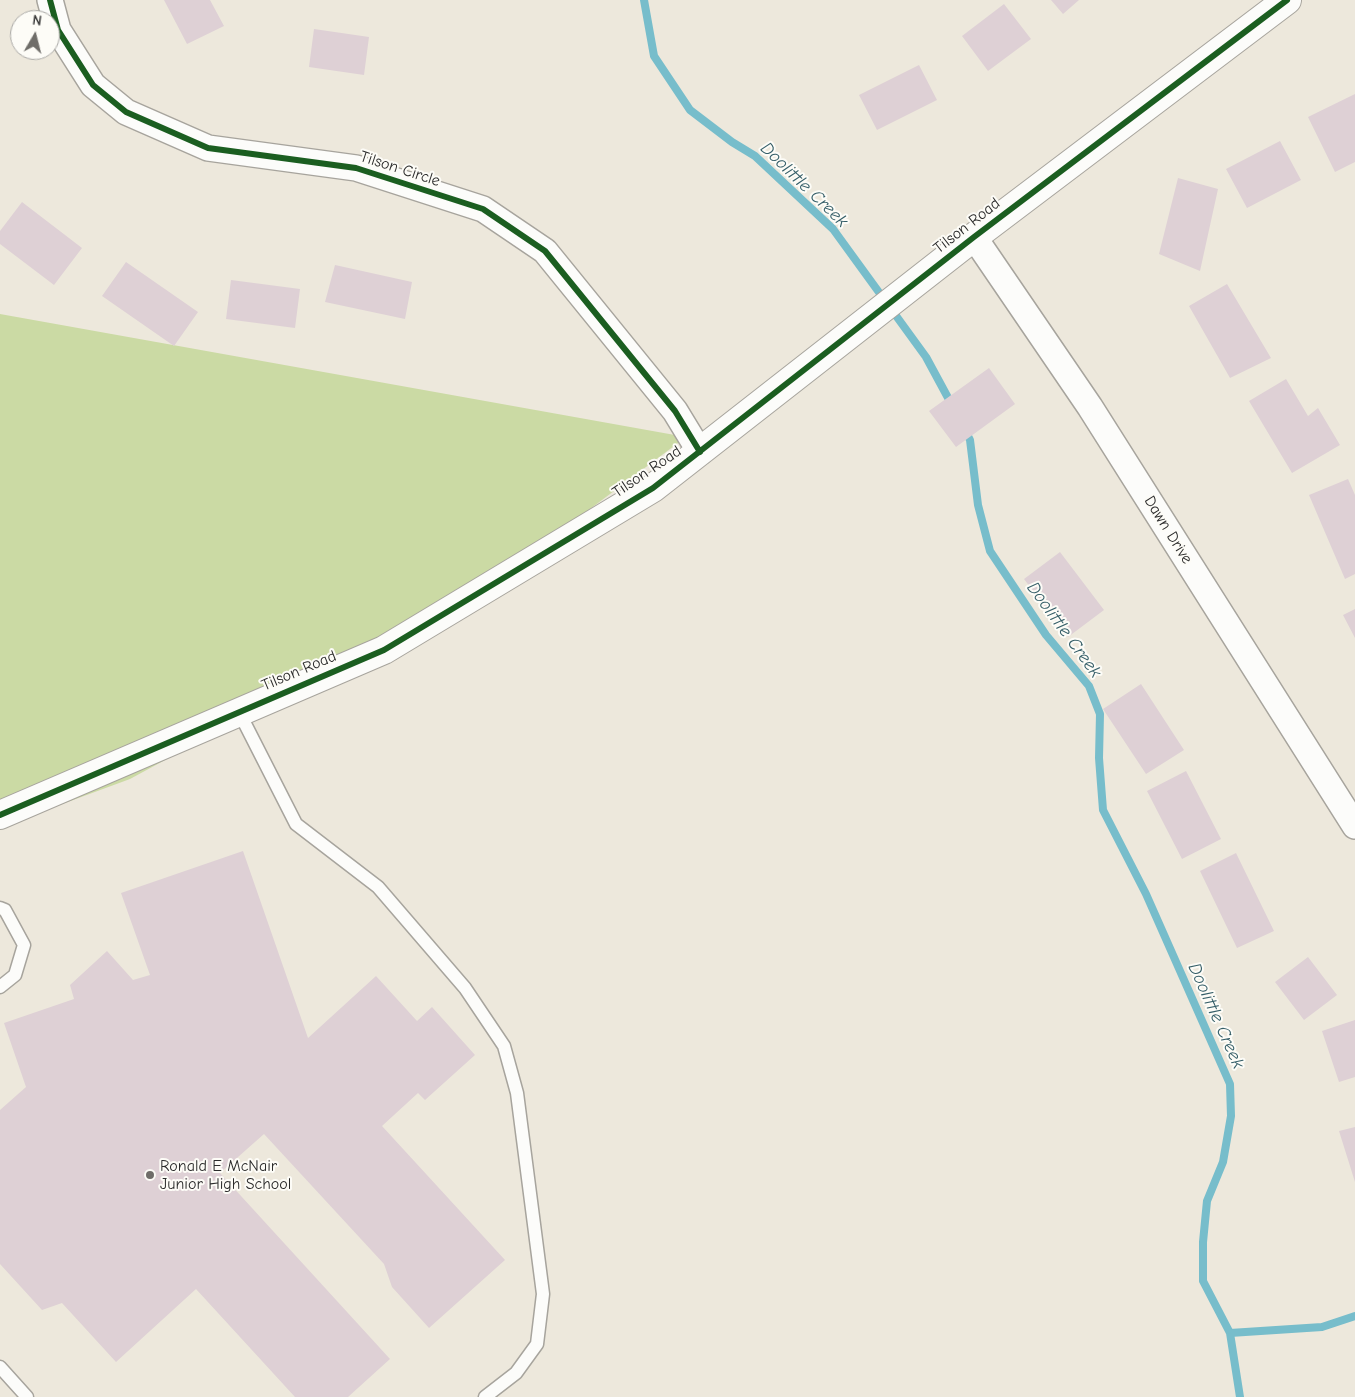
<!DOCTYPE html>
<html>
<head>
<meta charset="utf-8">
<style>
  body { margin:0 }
  #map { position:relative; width:1355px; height:1397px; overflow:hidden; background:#ede8dc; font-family:"Comic Neue",sans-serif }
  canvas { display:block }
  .north { position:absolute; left:10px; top:10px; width:50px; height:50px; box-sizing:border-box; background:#fdfcf7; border:1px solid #a9a8a5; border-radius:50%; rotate:8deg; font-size:14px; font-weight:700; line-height:20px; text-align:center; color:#2b2b2b }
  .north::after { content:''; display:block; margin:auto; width:18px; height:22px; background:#6f6d69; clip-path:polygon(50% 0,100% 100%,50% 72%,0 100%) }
</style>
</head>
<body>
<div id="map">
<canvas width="1355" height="1397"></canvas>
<div class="north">N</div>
</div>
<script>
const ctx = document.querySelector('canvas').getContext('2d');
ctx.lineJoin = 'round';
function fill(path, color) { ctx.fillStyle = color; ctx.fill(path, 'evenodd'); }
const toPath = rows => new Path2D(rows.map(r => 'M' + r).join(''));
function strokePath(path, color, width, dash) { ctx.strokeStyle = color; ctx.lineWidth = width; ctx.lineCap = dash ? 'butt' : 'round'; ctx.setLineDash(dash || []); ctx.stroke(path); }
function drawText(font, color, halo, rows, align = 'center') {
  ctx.font = font + ' "Comic Neue",sans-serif'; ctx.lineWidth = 4; ctx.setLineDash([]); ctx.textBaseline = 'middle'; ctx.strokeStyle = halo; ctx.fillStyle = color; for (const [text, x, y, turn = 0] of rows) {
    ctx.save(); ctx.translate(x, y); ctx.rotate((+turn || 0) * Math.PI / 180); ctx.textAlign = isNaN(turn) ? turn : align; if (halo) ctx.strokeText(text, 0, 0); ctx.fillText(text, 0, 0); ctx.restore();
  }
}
const green = toPath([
  [0,314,686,437,490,584,130,779,0,827]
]);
const stream = toPath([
  [644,0,654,56,690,110,732,142,755,156,833,229,926,357,953,407],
  [965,430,970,440,978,505,990,551,1046,635,1089,686,1100,714,1099,758,1103,810,1146,894,1230,1084,1231,1116,1223,1162,1207,1201,1203,1242,1203,1281,1230,1333,1240,1397],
  [1230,1333,1322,1327,1355,1316]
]);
const building = toPath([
  [164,0,210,0,224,26,187,44],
  [1051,0,1079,0,1063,14],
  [1004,4,1031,39,988,71,962,36],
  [314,29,369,37,364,75,309,67],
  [919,65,937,100,877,130,859,95],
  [1355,94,1355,162,1335,172,1308,117],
  [1280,141,1301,180,1247,208,1226,169],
  [1178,178,1218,189,1200,271,1159,254],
  [22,202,82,248,54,285,0,244,0,231],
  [126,262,198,312,174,346,102,296],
  [335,265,412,282,405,319,325,302],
  [231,280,300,289,295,328,226,319],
  [1227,284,1271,358,1230,378,1189,306],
  [989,368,1015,404,956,447,929,411],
  [1286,379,1308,416,1318,408,1340,445,1292,473,1249,401],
  [1348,479,1355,495,1355,574,1345,579,1309,495],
  [1060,552,1104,610,1068,637,1024,579],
  [1355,609,1355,638,1343,615],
  [1141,684,1184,750,1146,774,1103,709],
  [1186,771,1221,839,1182,859,1147,791],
  [243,851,308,1038,376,976,417,1021,432,1007,475,1055,425,1100,418,1093,382,1126,505,1260,429,1328,392,1287,384,1264,264,1134,220,1173,390,1359,348,1397,295,1397,196,1289,116,1362,62,1303,42,1310,0,1264,0,1110,26,1087,4,1023,74,999,70,985,107,951,133,980,150,975,121,893],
  [1236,853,1274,931,1237,948,1200,871],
  [1308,957,1337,995,1304,1020,1275,982],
  [1355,1020,1355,1077,1339,1082,1322,1031],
  [1355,1127,1355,1182,1339,1131]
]);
const service = toPath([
  [239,712,296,824,378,887,465,988,504,1046,517,1093,543,1294,537,1344,516,1373,485,1397],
  [0,908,5,910,24,945,15,975,0,987],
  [0,1367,27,1397]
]);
const minor = toPath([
  [50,0,58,30,93,85,126,112,208,148,356,168,483,209,545,251,675,411,700,452],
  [974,237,1090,407,1355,826]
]);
const tertiary = toPath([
  [0,815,384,650,653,488,974,237,1287,0]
]);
const cycleway = toPath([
  [50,0,58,30,93,85,126,112,208,148,356,168,483,209,545,251,675,411,700,452],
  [0,815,384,650,653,488,974,237,1287,0]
]);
const markers = [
  [150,1175,5,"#6f6d69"]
];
const streetNames = [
  ["Tilson Circle",400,169,18],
  ["Tilson Road",967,226,-38],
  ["Tilson Road",647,472,-34],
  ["Dawn Drive",1168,530,58],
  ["Tilson Road",299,671,-23]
];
const poiNames = [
  ["Ronald E McNair",160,1166],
  ["Junior High School",160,1184]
];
const waterNames = [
  ["Doolittle Creek",804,185,44],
  ["Doolittle Creek",1064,630,54],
  ["Doolittle Creek",1216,1016,66]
];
fill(green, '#cbdaa4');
strokePath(stream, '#77bdcb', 8);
fill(building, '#ded0d5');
strokePath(service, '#a7a49d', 15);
strokePath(minor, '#a7a49d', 28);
strokePath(tertiary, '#a7a49d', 30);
strokePath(service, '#fcfcfa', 12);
strokePath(minor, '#fcfcfa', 25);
strokePath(tertiary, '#fcfcfa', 28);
strokePath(cycleway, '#1b5e20', 6);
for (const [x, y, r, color] of markers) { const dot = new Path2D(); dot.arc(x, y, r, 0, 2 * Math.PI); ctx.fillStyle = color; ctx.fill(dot); strokePath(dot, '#fdfcf7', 2); }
drawText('16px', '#2b2b2b', '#fdfcf7', streetNames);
drawText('16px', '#2b2b2b', '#fdfcf7', poiNames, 'left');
drawText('italic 18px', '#355e68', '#fdfcf7', waterNames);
</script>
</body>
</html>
